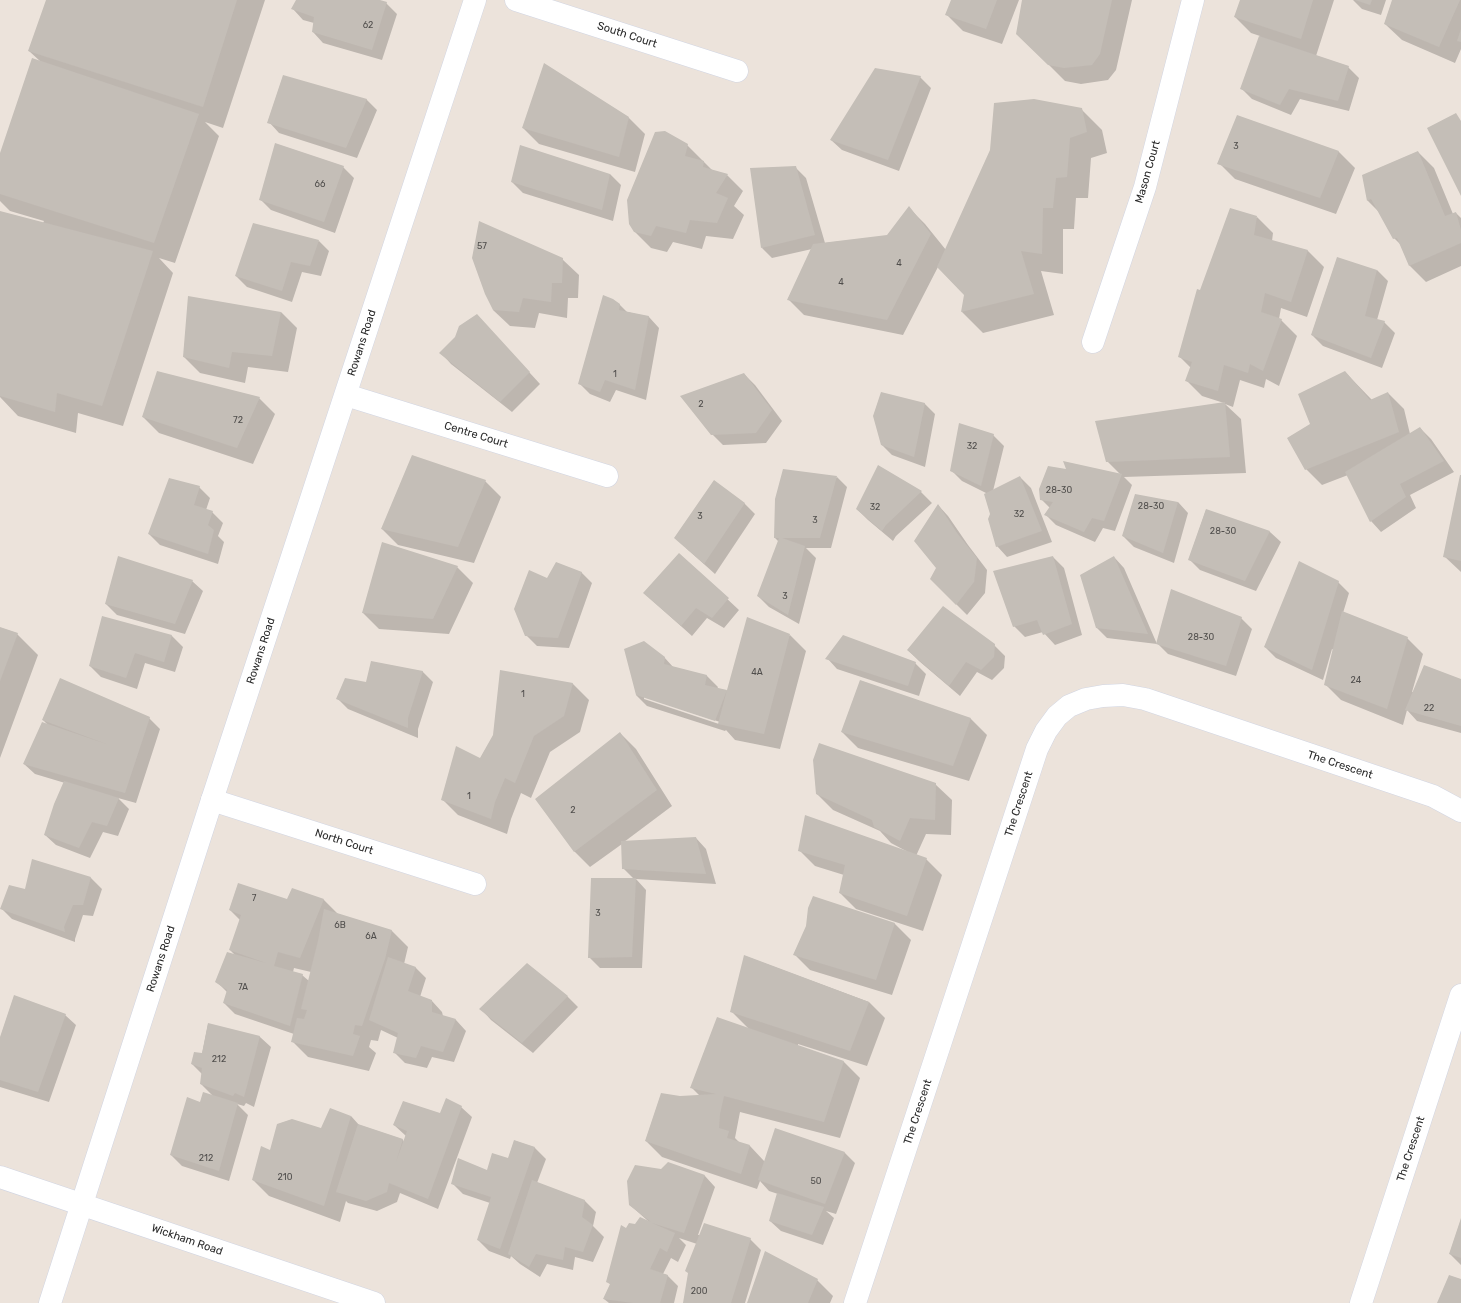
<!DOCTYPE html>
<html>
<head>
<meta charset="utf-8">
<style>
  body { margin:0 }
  canvas { display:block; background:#ece3db }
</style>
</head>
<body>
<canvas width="1461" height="1303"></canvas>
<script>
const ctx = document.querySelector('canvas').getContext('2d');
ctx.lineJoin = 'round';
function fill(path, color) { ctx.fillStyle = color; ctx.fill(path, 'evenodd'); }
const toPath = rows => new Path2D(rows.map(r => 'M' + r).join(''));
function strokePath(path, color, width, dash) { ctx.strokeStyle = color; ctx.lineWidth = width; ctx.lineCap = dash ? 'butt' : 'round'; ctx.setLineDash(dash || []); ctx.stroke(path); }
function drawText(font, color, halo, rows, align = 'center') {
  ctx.font = font + ' Rubik,sans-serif'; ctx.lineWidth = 3.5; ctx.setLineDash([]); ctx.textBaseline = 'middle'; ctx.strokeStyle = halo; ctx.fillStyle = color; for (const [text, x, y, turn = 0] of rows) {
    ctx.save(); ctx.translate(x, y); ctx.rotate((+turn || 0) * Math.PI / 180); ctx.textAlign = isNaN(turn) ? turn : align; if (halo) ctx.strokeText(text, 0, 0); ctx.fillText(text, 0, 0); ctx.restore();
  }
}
const shadow = toPath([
  [47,0,265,0,223,128,205,122,219,136,175,263,159,258,173,273,123,426,78,413,76,433,18,416,0,397,0,212,43,223,44,221,10,211,0,201,0,156,41,62,29,51],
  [297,0,377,0,386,3,397,14,382,60,323,43,313,32,314,23,303,20,293,9],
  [952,0,1019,0,1002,44,963,31,947,15],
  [1023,0,1132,0,1116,70,1108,80,1081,84,1065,81,1017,33],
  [1241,0,1334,0,1316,56,1348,67,1359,78,1349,111,1300,99,1291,115,1252,99,1241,88,1260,36,1251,33,1235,17],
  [1353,0,1386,0,1381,15,1362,9],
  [1393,0,1461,0,1461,49,1455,63,1402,40,1385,24],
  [920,77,931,88,899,171,842,150,831,140],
  [366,99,377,110,357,158,279,133,269,122],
  [1081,109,1102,130,1107,153,1091,158,1088,198,1076,198,1074,229,1063,229,1063,274,1041,271,1054,315,983,333,962,312,965,295,938,267,903,335,804,315,788,299,812,249,772,258,762,248,795,167,806,178,825,243,887,236,909,208,925,224,946,250],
  [1238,116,1339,152,1355,168,1336,214,1235,179,1219,163],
  [629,118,645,134,635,172,539,144,523,128],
  [687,145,713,171,727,175,743,191,734,206,744,215,733,239,706,236,702,249,673,242,667,252,651,248,635,232],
  [1418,152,1434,168,1453,214,1456,213,1461,218,1461,266,1426,282,1410,266,1401,245,1394,238,1380,213,1368,201,1363,176],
  [343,167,354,178,335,233,271,210,260,199],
  [610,174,621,185,613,221,523,193,512,182],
  [1257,217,1273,233,1272,241,1308,251,1324,267,1307,317,1281,308,1279,319,1281,320,1297,336,1279,386,1266,379,1264,388,1240,380,1233,407,1225,404,1241,419,1246,473,1124,477,1132,485,1115,531,1103,528,1095,542,1056,525,1045,514,1050,508,1041,499,1067,470,1120,474,1107,461,1224,403,1202,396,1186,380,1191,368,1179,356,1201,292],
  [319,241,329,251,321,276,302,272,292,302,247,287,236,276],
  [562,259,579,275,578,298,568,298,567,318,539,313,535,328,510,326,493,310],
  [1377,270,1388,281,1377,320,1384,322,1395,333,1382,368,1323,346,1312,335],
  [619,304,627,312,649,317,659,328,646,400,616,390,610,402,590,394,579,383],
  [281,312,297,328,288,372,248,367,245,383,200,373,184,357],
  [487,326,540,384,512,412,451,364,441,353],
  [1345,372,1372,400,1388,393,1404,409,1410,434,1420,428,1431,439,1454,472,1410,495,1416,508,1381,532,1371,521,1348,475,1322,485,1306,469,1311,424],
  [744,374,755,385,782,421,766,443,723,445,712,434],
  [259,398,275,414,253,464,159,433,143,417],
  [924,403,935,414,925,467,892,455,881,444],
  [993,435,1004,446,993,491,1020,477,1031,488,1052,542,1007,557,997,546,988,494,962,481,951,470],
  [878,467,921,492,932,503,896,536,893,541,868,520,857,509],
  [837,477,847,487,831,548,806,548,816,558,799,624,769,607,758,596,779,542,775,538],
  [1461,477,1461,572,1444,556],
  [485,481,501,497,474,563,398,545,382,529],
  [199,487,210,498,206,510,212,512,223,523,218,536,224,542,218,564,160,545,149,534],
  [1178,502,1188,513,1174,563,1134,547,1123,536],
  [744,503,755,514,715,574,686,548],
  [938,505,948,516,968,545,987,570,985,593,967,615,931,579,937,568],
  [1206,510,1270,532,1281,542,1256,591,1200,570,1189,559],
  [679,554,739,610,724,628,707,618,692,636,644,593],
  [1053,557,1064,568,1082,635,1055,645,1043,632,1025,637,1014,626],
  [1114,557,1124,568,1157,644,1107,638,1096,627],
  [457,567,473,583,449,634,379,629,363,613],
  [581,572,592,583,569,648,537,646,526,635,547,579],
  [192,581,203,591,185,634,117,615,106,604],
  [1338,582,1349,593,1343,613,1407,638,1423,654,1412,692,1461,680,1461,733,1417,721,1407,710,1403,725,1341,700,1325,684,1334,650,1332,649,1323,680,1276,658,1265,647],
  [103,617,172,636,183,647,175,672,145,663,137,689,101,677,90,666],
  [1241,618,1252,629,1236,676,1168,654,1158,644],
  [0,628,17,634,38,655,0,758],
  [790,635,806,651,780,749,735,740,726,730,725,731,647,706,636,695,664,657,674,668,707,676,718,687,717,689,728,691],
  [644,697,720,722,719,724,644,699],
  [994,645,1005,656,1004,668,992,680,977,672,960,696,919,661,908,650],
  [827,658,915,663,926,674,919,696,837,669],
  [422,671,433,682,418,729,418,738,348,709,337,698,367,683],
  [501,671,573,684,589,700,580,732,550,752,531,798,521,793,511,819,507,834,458,815,442,799,480,759,494,735],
  [861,681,971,719,987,735,969,781,858,748,842,732],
  [149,718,160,729,136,803,118,798,129,809,118,836,103,832,90,858,56,845,45,835,65,783,35,774,24,764,49,726,43,720],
  [620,733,636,749,672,806,624,842,696,838,706,849,716,884,636,879,646,890,642,968,600,968,589,957,634,879,623,868,622,844,590,867,574,851],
  [935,784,952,800,951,835,926,834,916,856,926,859,942,875,923,931,856,909,840,893,844,875,815,866,799,850,906,851,891,843,880,831,833,810,817,794],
  [33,860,91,878,102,889,93,916,83,915,75,939,75,942,12,919,1,908,26,890],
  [293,890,324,900,338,914,392,931,408,947,404,964,416,968,426,978,420,997,432,1001,442,1012,443,1016,456,1020,466,1031,454,1062,432,1057,427,1068,405,1063,395,1053,398,1038,381,1030,378,1041,371,1040,369,1047,376,1053,369,1071,308,1057,292,1041,294,1034,235,1014,224,1003,227,992,217,982,236,956,230,950,240,920,230,910,288,900],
  [294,968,311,972,309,981,302,975,293,972],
  [813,897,895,924,911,940,892,995,810,970,794,954,807,926],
  [745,956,869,1002,885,1018,867,1066,798,1044,798,1046,844,1062,860,1078,840,1138,740,1112,735,1138,740,1143,750,1146,765,1162,845,1153,855,1163,836,1214,826,1211,834,1218,823,1245,781,1231,770,1221,778,1194,769,1191,760,1181,757,1189,662,1157,646,1141,679,1097,700,1096,691,1087,749,1029,731,1011],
  [567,996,578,1007,533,1053,491,1020,481,1009],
  [65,1015,76,1025,49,1102,0,1087,0,1040],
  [208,1024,260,1037,271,1047,254,1107,246,1103,244,1106,237,1104,248,1115,229,1181,182,1166,171,1155,200,1103,213,1096,201,1084,202,1074,192,1064,202,1054],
  [461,1107,472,1117,438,1209,400,1193,397,1202,377,1211,348,1203,346,1201,340,1222,269,1196,253,1180,271,1151,351,1116,360,1126,403,1140,404,1142,406,1136,394,1125,441,1114],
  [515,1141,535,1148,546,1159,537,1183,585,1201,596,1212,593,1226,604,1237,593,1262,575,1257,573,1270,547,1264,540,1277,520,1264,511,1256,510,1259,489,1251,478,1240,490,1203,463,1194,452,1183,488,1172,509,1160],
  [668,1163,705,1176,715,1187,698,1235,750,1239,761,1250,745,1303,684,1303,697,1244,679,1238,686,1245,678,1262,671,1258,663,1274,667,1275,678,1286,674,1303,609,1303,604,1299,611,1285,607,1281,627,1230,648,1221,630,1205],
  [1461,1221,1461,1265,1450,1254],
  [817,1280,833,1296,830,1303,748,1303]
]);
const building = toPath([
  [46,0,237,0,203,107,28,51],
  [296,0,380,0,387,2,372,50,312,32,314,17,291,9],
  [951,0,997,0,986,29,945,15],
  [1022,0,1112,0,1100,54,1092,65,1064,68,1048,65,1016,34],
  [1240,0,1313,0,1301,39,1234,17],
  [1355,0,1372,0,1370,5],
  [1392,0,1460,0,1439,47,1384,24],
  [1461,29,1461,42,1457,41],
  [1259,36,1349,66,1338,101,1289,89,1280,105,1240,89],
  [32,58,199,114,154,243,0,194,0,153],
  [544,63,629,117,619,157,522,128],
  [875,68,921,76,888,160,830,140],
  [283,75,367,99,346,148,267,123],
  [1034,99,1082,108,1087,132,1070,138,1067,177,1056,178,1053,208,1043,208,1042,254,1021,251,1034,294,961,312,964,295,937,267,990,150,994,103],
  [1456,113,1461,121,1461,196,1427,128],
  [1237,115,1339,151,1320,198,1217,164],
  [665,131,688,144,685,156,704,161,703,167,728,174,716,193,728,198,717,223,690,220,686,233,656,226,651,236,634,232,629,224,627,200,655,132],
  [275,143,344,166,324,222,259,200],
  [520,145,610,174,602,210,511,182],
  [1418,151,1445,216,1456,212,1461,230,1461,243,1409,266,1397,238,1393,239,1371,199,1367,201,1362,175],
  [796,166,815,235,761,248,750,168],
  [909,206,931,234,887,320,787,300,813,244,887,235],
  [1230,208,1257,216,1254,235,1308,250,1291,302,1265,293,1261,312,1282,319,1263,371,1250,364,1248,373,1224,365,1218,391,1185,381,1192,362,1178,357,1197,289,1200,290],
  [0,211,153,251,102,406,57,393,55,412,0,396],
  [479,221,563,258,562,283,552,283,551,302,523,298,519,312,493,310,485,294,472,258],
  [253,223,319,240,310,266,291,262,282,291,235,276],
  [1337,257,1377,270,1365,316,1385,321,1371,358,1311,335],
  [603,295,613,299,620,304,619,310,649,316,635,390,605,380,600,392,578,384],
  [188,296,281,312,272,356,232,352,229,368,183,357],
  [477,314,530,372,500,402,439,353,455,337,459,326],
  [157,371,260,397,237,448,142,417],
  [1345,371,1370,400,1388,392,1399,432,1305,470,1287,438,1310,424,1298,394],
  [744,373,772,410,756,433,711,435,680,396],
  [881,392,925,403,914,457,881,445,873,416],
  [1225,402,1230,457,1106,462,1095,421],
  [959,423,994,434,981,486,950,471],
  [1420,427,1444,461,1400,484,1406,497,1370,522,1345,472],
  [412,455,486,480,458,547,381,529],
  [1063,461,1122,474,1104,521,1092,518,1084,532,1044,515,1053,502,1040,500,1039,489,1048,466,1066,469],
  [878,465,922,491,886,525,882,531,856,509],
  [783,469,837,476,820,538,782,538,805,546,788,615,757,596,779,538,774,538,775,499],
  [1460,475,1461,475,1461,561,1443,557],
  [1020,476,1042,531,996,547,988,519,990,514,984,494],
  [169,478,200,486,194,505,213,511,208,525,214,530,208,554,148,534],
  [714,480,745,503,704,564,674,538],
  [1135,494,1178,502,1163,553,1122,536],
  [938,504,957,533,977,558,974,582,956,605,930,579,936,568,914,541],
  [1206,509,1270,531,1245,581,1188,560],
  [382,542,458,566,433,619,362,613],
  [679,553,729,598,712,618,696,608,681,626,643,593],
  [118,556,193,580,175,624,105,604],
  [1053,556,1072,624,1043,635,1037,620,1013,627,993,571],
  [1114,556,1148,634,1096,628,1080,575],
  [1299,561,1339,581,1312,670,1264,647],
  [556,562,582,572,558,638,525,636,514,609,529,570,547,578],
  [1171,589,1242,617,1226,666,1156,644],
  [943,606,995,644,994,657,981,670,966,662,949,686,907,650],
  [1342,611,1408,637,1387,709,1324,685],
  [102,616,172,635,164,662,135,653,126,678,89,666],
  [747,617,790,634,764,734,718,724,727,690,715,721,636,695,624,649,644,641,665,657,664,664,707,675,705,685,727,690],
  [0,627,18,633,0,681],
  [843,635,916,662,908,686,825,659],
  [371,661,423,671,408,718,408,728,336,699,345,678,366,682],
  [1424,665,1461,679,1461,726,1405,710],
  [500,670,573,683,564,716,534,736,515,783,505,778,495,802,491,819,441,800,456,746,480,758,493,735],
  [60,678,150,717,125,793,23,764,42,722,109,745,42,720],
  [860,680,971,718,953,766,841,732],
  [620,732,657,790,574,852,535,799],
  [819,743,936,783,935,820,910,818,900,841,874,827,872,820,816,794,813,760],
  [64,781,119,798,107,826,92,822,79,848,44,835,54,804],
  [805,815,927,858,907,916,839,893,845,865,798,851],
  [696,837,706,874,622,869,621,841],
  [32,859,91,877,83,905,73,905,64,927,65,932,0,909,9,885,25,889],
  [591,878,636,878,632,957,588,958],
  [238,883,287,899,292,888,324,899,300,958,278,952,274,966,303,974,290,1026,223,1003,227,990,215,982,227,952,266,963,229,950,241,915,229,910],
  [813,896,895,923,876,980,793,955,806,926,808,908],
  [324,909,392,930,385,959,362,1026,355,1025,353,1034,360,1036,353,1056,291,1042,297,1018,304,1019,307,1010,301,1009,318,941],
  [744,955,869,1002,850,1051,730,1012],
  [388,957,416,967,408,991,432,1000,432,1012,456,1019,443,1052,421,1046,416,1058,393,1053,398,1033,369,1020],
  [527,963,568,996,522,1043,479,1009],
  [14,995,66,1014,38,1092,0,1080,0,1037],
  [717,1017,844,1061,824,1122,724,1096,720,1114,719,1128,729,1131,727,1138,750,1145,741,1174,645,1141,661,1093,680,1096,716,1094,690,1088],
  [208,1023,260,1036,244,1097,235,1093,233,1096,200,1084,202,1068,191,1064,194,1052,202,1053],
  [203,1092,238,1103,219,1171,170,1155,187,1097,200,1102],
  [446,1098,462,1106,428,1199,389,1183,387,1192,366,1201,336,1192,358,1124,403,1139,396,1162,407,1131,393,1125,403,1101,440,1113],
  [330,1108,351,1116,324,1206,252,1180,261,1146,270,1150,277,1124,292,1119,321,1128],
  [775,1128,845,1152,825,1204,758,1180],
  [514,1140,535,1147,500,1249,477,1240,491,1197,451,1184,458,1158,487,1170,492,1153,508,1158],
  [668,1162,705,1175,684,1233,652,1223,675,1233,667,1252,660,1248,650,1269,668,1275,660,1303,633,1303,603,1299,610,1284,606,1282,621,1225,626,1228,629,1223,635,1224,640,1217,651,1222,629,1205,627,1181,635,1165,661,1169],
  [532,1180,585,1200,582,1217,593,1225,583,1252,565,1247,563,1260,536,1254,529,1267,508,1254],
  [777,1193,824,1207,812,1235,769,1221],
  [1461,1218,1461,1258,1449,1254],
  [704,1223,751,1238,731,1303,683,1303,688,1273,685,1271],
  [765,1251,818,1279,808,1303,747,1303],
  [1449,1275,1461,1279,1461,1303,1437,1303]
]);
const street = toPath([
  [516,0,737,71],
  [1093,342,1145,187,1193,0],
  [346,395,607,476],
  [212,800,475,884],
  [855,1303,1037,749,1046,731,1057,716,1069,706,1086,699,1103,696,1123,695,1145,699,1433,796,1461,811],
  [1361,1303,1461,995]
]);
const secondary = toPath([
  [0,1177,374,1303],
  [50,1303,212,800,475,0]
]);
const numberNames = [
  ["62",368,25],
  ["3",1236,146],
  ["66",320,184],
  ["57",482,246],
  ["4",899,263],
  ["4",841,282],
  ["1",615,374],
  ["2",701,404],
  ["72",238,420],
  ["32",972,446],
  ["28-30",1059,490],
  ["28-30",1151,506],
  ["32",875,507],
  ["32",1019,514],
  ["3",700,516],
  ["3",815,520],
  ["28-30",1223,531],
  ["3",785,596],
  ["28-30",1201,637],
  ["4A",757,672],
  ["24",1356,680],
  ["1",523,694],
  ["22",1429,708],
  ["1",469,796],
  ["2",573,810],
  ["7",254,898],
  ["3",598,913],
  ["6B",340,925],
  ["6A",371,936],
  ["7A",243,987],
  ["212",219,1059],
  ["212",206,1158],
  ["210",285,1177],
  ["50",816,1181],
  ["200",699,1291]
];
const streetNames = [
  ["South Court",627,35,18],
  ["Mason Court",1148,172,-74],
  ["Rowans Road",362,343,-72],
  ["Centre Court",476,435,17],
  ["Rowans Road",261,651,-72],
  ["The Crescent",1340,765,18],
  ["The Crescent",1019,804,-72],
  ["North Court",344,842,18],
  ["Rowans Road",161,959,-72],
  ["The Crescent",918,1112,-72],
  ["The Crescent",1411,1149,-72],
  ["Wickham Road",187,1240,19]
];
fill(shadow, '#0003');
fill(building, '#c4beb7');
strokePath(street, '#d1d5e2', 23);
strokePath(secondary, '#d1d5e2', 23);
strokePath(street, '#fff', 22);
strokePath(secondary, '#fff', 22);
drawText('9px', '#504e4c', null, numberNames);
drawText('11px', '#292929', '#fff', streetNames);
</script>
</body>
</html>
